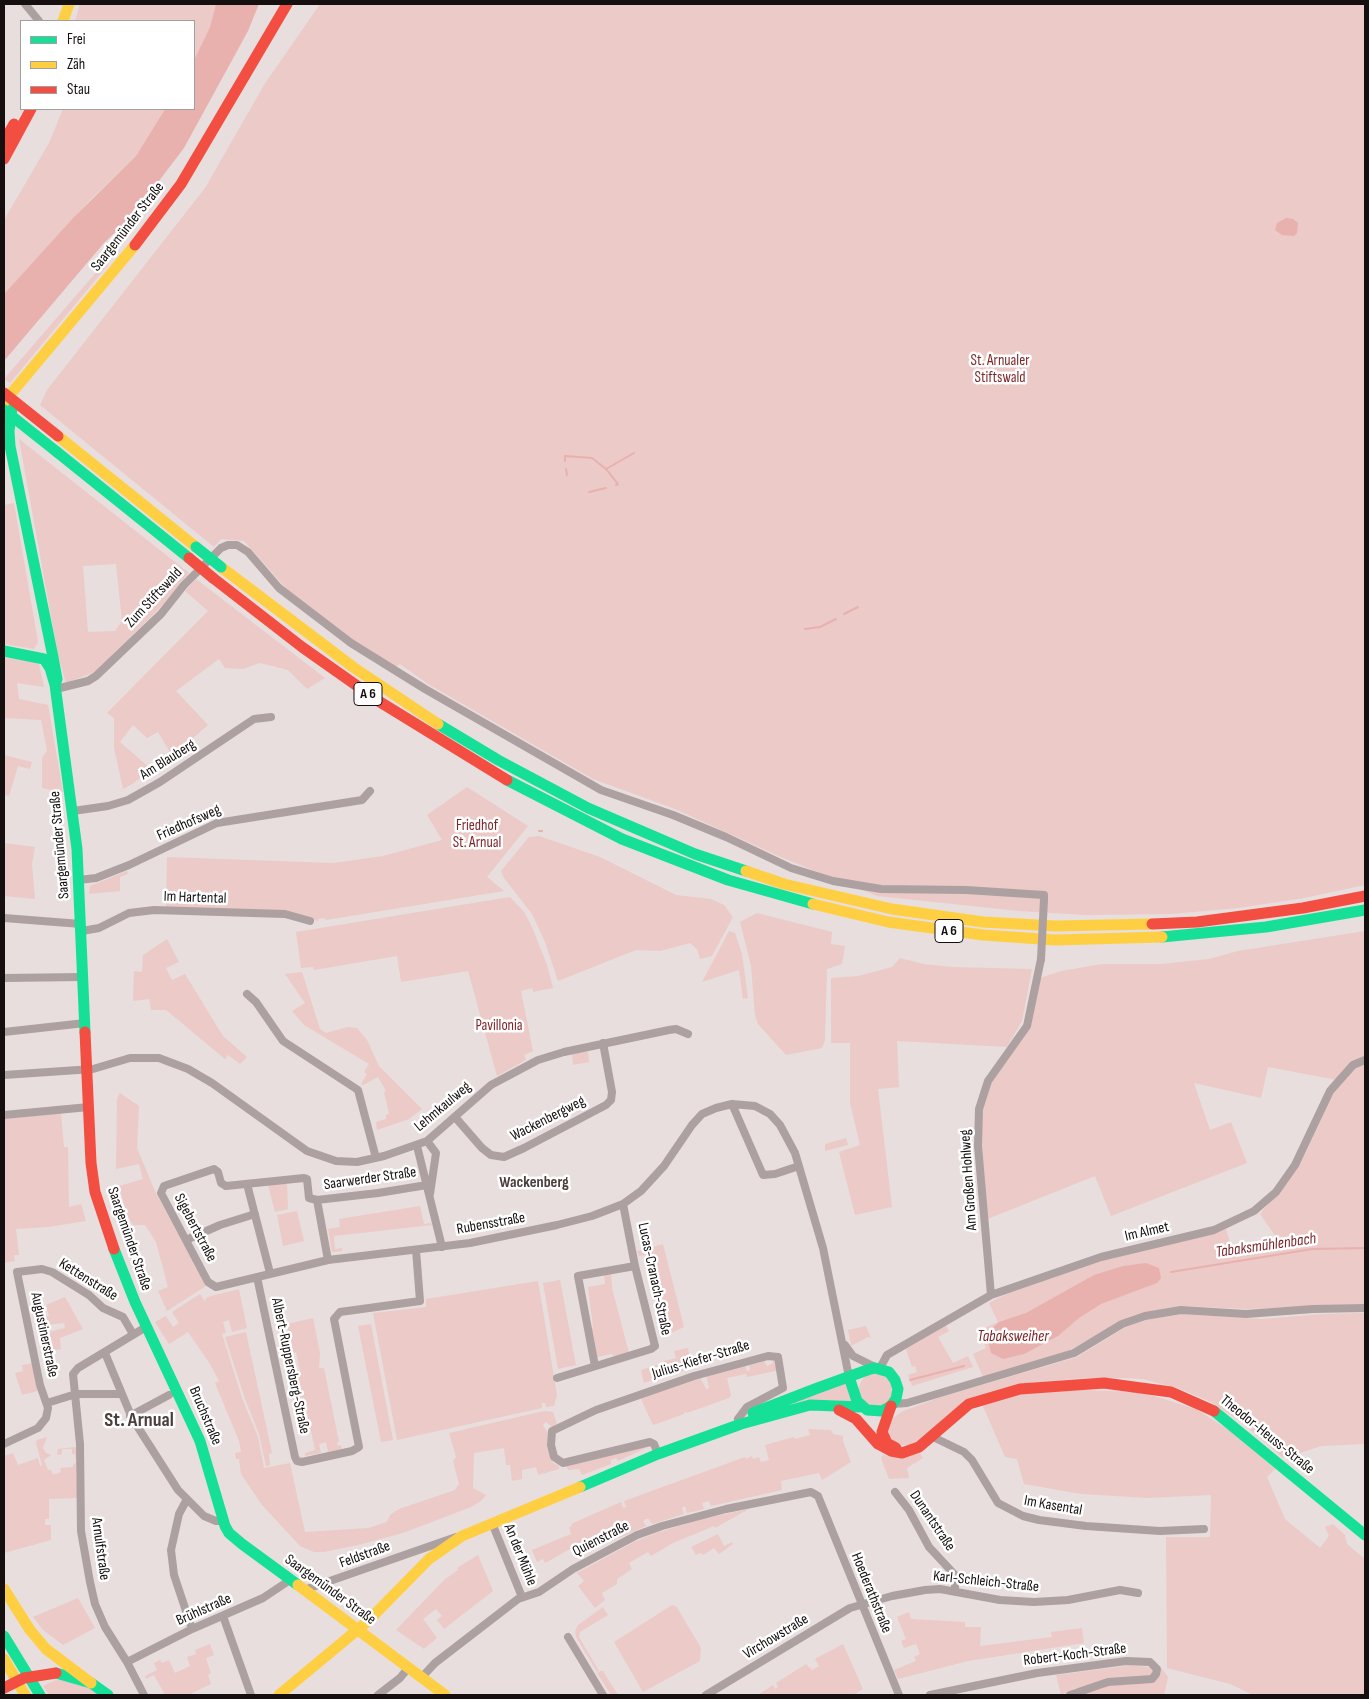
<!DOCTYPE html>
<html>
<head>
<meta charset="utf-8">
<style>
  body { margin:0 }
  #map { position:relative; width:1369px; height:1699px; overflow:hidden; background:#e8dedd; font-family:"Sofia Sans Condensed",sans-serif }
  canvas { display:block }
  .frame { position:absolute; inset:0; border:5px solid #150f0f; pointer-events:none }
  .legend { position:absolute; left:20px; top:20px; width:175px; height:90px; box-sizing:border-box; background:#fff; border:1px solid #a19f9f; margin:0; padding:6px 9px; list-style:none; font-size:15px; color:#150f0f }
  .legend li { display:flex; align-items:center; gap:10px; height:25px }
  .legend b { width:25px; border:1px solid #a19f9f }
</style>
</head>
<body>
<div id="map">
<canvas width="1369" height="1699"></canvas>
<div class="frame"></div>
<ul class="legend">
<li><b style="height:6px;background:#16e098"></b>Frei</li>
<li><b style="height:6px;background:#ffcf43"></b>Zäh</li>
<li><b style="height:6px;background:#f24e42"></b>Stau</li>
</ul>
</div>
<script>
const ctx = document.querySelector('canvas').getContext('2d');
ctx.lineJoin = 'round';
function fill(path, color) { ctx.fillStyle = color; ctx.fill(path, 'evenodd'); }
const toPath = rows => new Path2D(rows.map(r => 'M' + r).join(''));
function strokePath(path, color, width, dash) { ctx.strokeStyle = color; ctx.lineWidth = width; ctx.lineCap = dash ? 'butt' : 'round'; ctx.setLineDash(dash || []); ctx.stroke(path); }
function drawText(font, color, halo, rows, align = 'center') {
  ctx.font = font + ' "Sofia Sans Condensed",sans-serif'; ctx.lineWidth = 5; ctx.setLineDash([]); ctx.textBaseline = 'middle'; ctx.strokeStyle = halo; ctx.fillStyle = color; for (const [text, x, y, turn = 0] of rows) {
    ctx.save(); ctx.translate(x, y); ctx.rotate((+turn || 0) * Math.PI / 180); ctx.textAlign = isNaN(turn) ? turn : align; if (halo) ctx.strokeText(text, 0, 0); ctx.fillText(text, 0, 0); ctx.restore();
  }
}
const green = toPath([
  [80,4,216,4,210,27,194,60,194,21,75,21],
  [320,4,1365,4,1365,885,1304,898,1238,908,1172,914,1085,915,1019,911,877,896,783,858,675,809,593,779,428,684,400,664,395,667,349,638,291,594,244,541,221,539,214,547,40,405,47,390,205,188,264,85],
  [63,109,165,109,136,156,89,201,4,294,4,220,49,143],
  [105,262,108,265,10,383,4,379],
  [19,439,189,573,163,605,95,672,66,683,58,655],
  [116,564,122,621,115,631,88,632,83,566],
  [14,503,38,642,34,649,4,644,4,505],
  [196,579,325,678,307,689,288,670,260,663,243,669,225,668,219,659,176,691,208,725,186,744,171,754,158,732,147,738,133,725,120,742,151,769,134,783,123,789,114,748,114,718,107,713,208,611,185,591],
  [4,658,23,659,39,664,44,687,17,683,19,699,48,705,63,792,42,788,42,758,47,751,41,720,4,718],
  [4,755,32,762,30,769,18,766,9,796,4,795],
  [467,787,528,826,487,877,504,891,326,920,324,918,318,919,318,921,285,912,166,907,167,857,334,863,383,856,442,840,427,815],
  [539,836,600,857,676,895,711,899,724,905,733,917,712,956,700,959,697,949,690,943,660,951,636,950,558,981,545,942,532,914,504,878,501,871,529,837],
  [4,843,35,847,32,864,35,899,4,896],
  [127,871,128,874,120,877,120,891,89,894,90,886],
  [510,897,524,912,532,927,547,965,553,988,533,992,532,988,521,991,533,1051,524,1055,526,1060,497,1076,468,971,401,982,397,956,314,970,313,967,301,968,296,932],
  [757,913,832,932,831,944,845,946,842,964,827,969,825,1040,822,1048,786,1055,758,1024,755,1015,751,966,740,922],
  [729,931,735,933,742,954,748,998,743,999,739,970,702,982],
  [1365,931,1365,1304,1247,1309,1183,1306,1157,1310,1132,1316,1064,1353,983,1377,973,1354,986,1348,981,1335,985,1328,998,1322,989,1303,1006,1294,1100,1261,1226,1229,1234,1256,1281,1250,1281,1244,1260,1214,1293,1174,1307,1150,1333,1093,1342,1081,1268,1067,1261,1098,1194,1083,1210,1130,1231,1122,1247,1163,1111,1216,1095,1176,985,1220,978,1145,984,1090,1025,1030,1037,979,1061,971,1102,964,1161,964,1209,959,1238,951],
  [167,939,179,962,166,968,172,980,185,974,223,1036,247,1057,240,1064,228,1055,225,1059,166,1010,151,1010,149,999,133,1001,134,971,142,972,143,955],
  [900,958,923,964,952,967,1032,969,1022,1021,1007,1047,897,1041,899,1087,878,1089,892,1207,855,1215,839,1152,860,1145,850,1103,850,1043,831,1043,831,978,858,976,892,967],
  [302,972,320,1029,326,1033,348,1027,357,1028,367,1040,379,1066,422,1109,409,1119,377,1130,376,1122,386,1119,386,1115,389,1114,384,1092,386,1091,378,1077,363,1085,361,1084,367,1074,364,1072,369,1064,304,1025,292,1011,305,1003,285,974],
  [588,1051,589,1062,573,1065,572,1054],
  [120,1093,139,1106,137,1148,155,1191,206,1286,167,1311,158,1291,168,1287,156,1242,145,1225,133,1225,126,1213,119,1186,143,1179,139,1164,116,1169,117,1098],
  [61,1113,64,1147,68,1147,69,1207,81,1204,86,1221,48,1227,16,1229,19,1255,14,1255,15,1261,4,1263,4,1119],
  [846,1138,848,1145,825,1151,825,1144],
  [287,1183,288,1209,275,1212,268,1185],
  [420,1206,424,1224,431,1223,432,1225,334,1236,335,1249,342,1248,342,1251,332,1252,328,1229,340,1227,339,1219],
  [297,1211,304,1241,283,1246,277,1215],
  [663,1244,684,1327,671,1333,650,1254,639,1256,637,1251],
  [611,1273,612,1288,629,1353,615,1357,611,1354,597,1357,591,1330,593,1327,588,1287,605,1284,604,1274],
  [560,1280,576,1365,558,1369,543,1283],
  [538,1281,557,1395,554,1406,546,1407,545,1403,542,1403,542,1408,397,1440,373,1313,426,1307,426,1299],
  [239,1289,247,1328,232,1332,229,1320,223,1322,226,1333,222,1334,242,1398,258,1437,264,1468,290,1463,305,1532,368,1528,387,1522,390,1515,399,1509,455,1490,459,1484,453,1461,456,1457,449,1433,544,1411,553,1412,557,1424,552,1427,546,1422,543,1425,548,1434,547,1442,553,1463,559,1466,559,1469,538,1475,536,1467,522,1470,522,1479,512,1481,510,1465,506,1465,504,1448,474,1453,473,1488,486,1495,481,1501,471,1507,403,1533,358,1545,324,1552,314,1552,300,1546,262,1505,241,1474,239,1459,236,1459,235,1453,241,1452,239,1441,215,1383,219,1381,210,1364,188,1332,169,1344,155,1322,166,1316,173,1327,179,1323,172,1312,200,1294,205,1302,206,1298,211,1296],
  [65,1297,83,1329,60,1338,61,1349,52,1351,48,1332,65,1328,64,1323,46,1325,45,1317,49,1316,46,1305],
  [1365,1313,1365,1444,1322,1446,1283,1458,1244,1424,1211,1402,1178,1388,1143,1379,1126,1378,1083,1378,1019,1384,967,1399,917,1442,910,1445,897,1445,886,1436,890,1420,903,1411,941,1397,1077,1357,1124,1328,1146,1320,1182,1314,1263,1319,1322,1314],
  [313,1318,320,1353,319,1368,324,1368,339,1442,337,1442,338,1446,341,1445,342,1449,328,1452,326,1442,319,1444,321,1453,305,1456,305,1453,315,1450,304,1398,293,1400,291,1393,300,1391,297,1373,300,1372,296,1352,293,1353,287,1324],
  [371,1324,393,1440,381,1442,358,1326],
  [946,1325,949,1331,938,1337,953,1363,968,1356,973,1367,912,1386,908,1375,917,1372,915,1366,912,1367,906,1349],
  [866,1326,871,1338,868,1337,851,1346,848,1330],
  [246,1332,272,1453,269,1454,270,1465,266,1466,259,1434,244,1396,225,1337],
  [688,1348,692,1368,644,1383,641,1370,664,1363,664,1361,676,1358,674,1351],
  [773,1358,780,1370,747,1377,746,1374,727,1378,731,1395,729,1398,687,1413,685,1411,684,1414,659,1423,653,1425,640,1397,700,1377,706,1389,709,1388,706,1375,745,1365,747,1371,750,1370,749,1365,759,1363,764,1360,767,1366,773,1363],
  [33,1363,38,1391,22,1395,15,1373,23,1371,22,1365],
  '859 1390a17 17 0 1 1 34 0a17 17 0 1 1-34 0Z',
  [846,1382,853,1406,793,1404,793,1401],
  [1082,1390,1141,1392,1196,1409,1238,1436,1275,1469,1267,1477,1285,1519,1320,1548,1329,1536,1325,1527,1333,1524,1345,1535,1347,1544,1365,1559,1365,1695,1253,1695,1230,1684,1167,1668,1166,1537,1210,1537,1211,1495,1149,1498,1081,1494,1024,1484,1017,1459,1005,1457,982,1404,1020,1394],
  [808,1429,831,1430,833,1434,843,1436,843,1441,851,1462,822,1480,819,1473,781,1481,782,1490,711,1506,709,1501,702,1503,704,1509,687,1513,685,1506,682,1508,684,1514,652,1524,649,1519,646,1519,643,1521,646,1526,612,1541,606,1529,545,1563,543,1559,537,1562,532,1550,571,1534,569,1527,572,1526,571,1524,621,1502,623,1508,626,1507,624,1501,745,1457,746,1459,752,1456,753,1459,759,1457,761,1462,769,1460,765,1445,794,1437,795,1439,810,1435],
  [47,1437,43,1448,46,1453,51,1455,44,1460,48,1470,51,1470,53,1475,61,1472,60,1468,73,1467,73,1464,76,1463,75,1454,72,1454,72,1449,62,1449,62,1454,57,1455,58,1449,76,1447,77,1498,49,1499,49,1519,45,1519,45,1525,51,1525,51,1540,4,1553,4,1456,13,1453,18,1465,38,1458,40,1466,42,1465,36,1443,37,1440],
  [650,1446,618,1461,616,1458,611,1460,611,1464,582,1475,579,1469,568,1470,566,1465],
  [920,1453,923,1458,907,1468,909,1478,889,1479,881,1458,883,1455,901,1458],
  [749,1509,715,1528,714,1526,673,1543,651,1556,648,1552,629,1563,632,1569,617,1579,617,1584,602,1593,605,1600,595,1608,578,1586,584,1581,577,1573,634,1542,656,1533,702,1519],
  [718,1534,724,1546,732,1542,733,1544,719,1554,714,1548,703,1555,701,1553,696,1555,691,1547],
  [478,1555,493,1591,444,1629,437,1620,442,1616,436,1609,423,1619,437,1638,424,1649,396,1630,444,1580,458,1570,457,1568],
  [78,1598,95,1628,63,1645,43,1630,33,1617],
  [672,1605,676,1606,701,1648,700,1661,643,1692,614,1642],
  [603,1607,608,1615,580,1632,579,1637,599,1671,597,1672,576,1637,575,1631,578,1625],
  [909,1612,911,1619,965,1622,965,1627,981,1627,980,1646,1052,1637,1051,1632,1082,1628,1084,1643,968,1661,898,1679,894,1670,916,1661,914,1657,920,1654,916,1644,904,1648,901,1641,906,1639,897,1617],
  [210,1644,214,1655,206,1658,211,1673,208,1675,211,1684,192,1693,193,1695,165,1695,154,1675,146,1679,145,1676,157,1670,154,1663,160,1660,162,1663,169,1660,175,1673,190,1666,187,1657,196,1654,195,1650],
  [843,1644,863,1689,853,1695,758,1695,773,1685,775,1689,778,1687,776,1683,806,1664,812,1670,819,1666,815,1659],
  [1133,1665,1162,1669,1168,1677,1164,1695,1079,1695,1076,1688,1061,1695,1056,1675],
  [601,1671,603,1671,618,1695,611,1695,597,1673],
  [66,1679,77,1682,101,1695,49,1695,43,1686,56,1680]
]);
const water = toPath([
  [216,4,259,4,248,31,184,148,133,215,104,243,4,361,4,294,74,217,136,156,165,109,194,109,194,60,210,27],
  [1286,218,1293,219,1298,223,1297,233,1294,236,1282,235,1275,230,1277,223],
  [1146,1263,1159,1268,1161,1278,1157,1283,1101,1304,1079,1318,1058,1336,1024,1354,1003,1359,991,1353,987,1337,989,1331,999,1322,1026,1313,1094,1275,1123,1266]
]);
const stream = toPath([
  [565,461,565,456,592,458,606,469,618,484,616,485],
  [566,469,567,475],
  [606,469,634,453],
  [589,492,606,488],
  [844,614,858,607],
  [805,629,820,627,836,619],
  [539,831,542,831],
  [1171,1272,1312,1249,1365,1248],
  [910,1380,964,1366]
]);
const street = toPath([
  [25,4,39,21],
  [56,689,88,681,96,676,161,614,184,585,221,548,228,545,237,545,248,552,279,588,351,643,425,689,601,790,673,815,726,837,791,868,833,881,881,889,966,890,1044,895,1044,899],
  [73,811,108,806,128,800,160,782,254,719,271,717],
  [79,880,96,878,129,865,217,823,362,800,370,791],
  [4,918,81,924],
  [82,931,99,928,129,913,154,910,285,914,310,921],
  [4,978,83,977],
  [247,994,256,1002,283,1041,358,1090,376,1158],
  [4,1032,85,1023],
  [4,1075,93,1069,130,1058,159,1058,188,1069,212,1083,307,1151,336,1161,357,1162,384,1156,427,1141,491,1085,538,1060,564,1052,669,1030,676,1029,688,1034],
  [732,1104,763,1175,775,1174,799,1166],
  [4,1115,89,1107],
  [455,1117,482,1148,491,1155,504,1157,524,1148,606,1105,611,1100,612,1092,603,1043],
  [427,1141,436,1153,430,1194],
  [417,1146,442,1247],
  [247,1184,270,1273],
  [427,1185,378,1193,317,1200,309,1198,307,1179,304,1178,226,1186,221,1183,218,1172,214,1169,164,1186,161,1193,208,1282,216,1287,328,1260,470,1243,557,1225,592,1216,623,1204,641,1191,664,1166,692,1125,702,1114,716,1108,732,1104,755,1106,770,1114,780,1125,795,1153,823,1248,849,1377],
  [317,1200,328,1260],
  [186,1240,220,1225,255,1214],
  [257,1277,295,1457,297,1461,302,1462,352,1451,359,1447,334,1319,340,1312,420,1301,416,1250],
  [991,1295,978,1146,979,1109,988,1081,1027,1026,1041,959],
  [845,1345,853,1356,875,1367],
  [105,1353,132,1418,178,1490,204,1516,216,1521,224,1521],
  [595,1366,578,1276,635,1266],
  [880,1368,887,1355,991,1295,1101,1257,1214,1230,1254,1211,1276,1192,1295,1165,1330,1091,1353,1065,1365,1060],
  [557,1378,651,1349,655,1346,635,1266,623,1204],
  [47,1403,76,1394,121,1394],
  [893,1404,907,1403,1074,1353,1122,1324,1145,1316,1181,1310,1246,1314,1313,1309,1365,1308],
  [130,1416,169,1395],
  [931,1436,964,1452,972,1460,998,1503,1023,1516,1039,1520,1086,1526,1160,1531,1204,1529],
  [4,1444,38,1428,46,1418,48,1408,40,1385,17,1272,42,1269,52,1272,89,1295,103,1308,123,1317,133,1334],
  [658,1454,654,1444,650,1442,563,1463,554,1457,551,1445,552,1431,596,1410,694,1376,768,1356,778,1357,783,1388,747,1407,738,1419],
  [895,1492,909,1510,929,1547,955,1575,955,1591],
  [187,1499,179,1514,171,1550,174,1575,192,1629],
  [492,1523,522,1597],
  [304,1590,456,1537],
  [223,1616,251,1695],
  [568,1637,603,1695],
  [127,1662,192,1629,263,1598,290,1580],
  [422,1677,435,1663,518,1599,539,1592,573,1569,637,1535,662,1526,726,1509,811,1492,818,1496,899,1695],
  [144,1695,127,1662,105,1627,95,1604,90,1582,81,1531,80,1444,73,1374,78,1368,146,1327],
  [378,1695,400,1678,409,1667],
  [706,1695,850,1608,892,1596,925,1590,940,1589,1000,1600,1034,1602,1068,1600,1120,1590,1138,1593],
  [930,1695,1037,1673,1126,1661,1150,1662,1157,1669,1156,1674,1152,1679,1108,1682,1070,1695]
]);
const fast = toPath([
  [12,408,9,431,10,446,53,657,57,679,55,685],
  [57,452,189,558],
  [4,651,44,659,50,668,55,685,77,849,85,1032],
  [438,724,498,760,588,808,695,854,746,871],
  [507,780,622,839,728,880,813,904],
  [1162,937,1266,927,1365,910],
  [114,1249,135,1302,200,1441,225,1526,229,1533,242,1544,298,1585],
  [1214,1411,1365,1535],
  [753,1413,815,1389,870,1369,875,1368,889,1372,895,1380,898,1389,896,1399,891,1406,882,1411,867,1410,857,1401,849,1377],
  [580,1487,658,1454,741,1424,810,1405,862,1407],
  [4,1636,40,1695],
  [56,1673,91,1683,108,1695]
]);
const slow = toPath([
  [63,21,69,4],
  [4,402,135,245],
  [58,436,196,547],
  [221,567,353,667,438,724],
  [746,871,784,884,892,909,983,922,1056,926,1152,924],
  [813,904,888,922,983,935,1055,940,1162,937],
  [298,1585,445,1695],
  [4,1589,30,1630,46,1649,91,1683],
  [4,1659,25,1695],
  [279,1695,368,1621,429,1559,462,1536,580,1487]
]);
const jam = toPath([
  [4,142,14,124],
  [4,159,31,109],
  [135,245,181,184,287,4],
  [213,578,302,647,380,702,507,780],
  [1152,924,1197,922,1303,908,1365,896],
  [85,1032,91,1163,95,1192,114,1249],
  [891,1406,882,1432,887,1443,896,1448],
  [839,1410,856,1419,878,1444,891,1451,902,1453,919,1447,969,1404,1020,1389,1104,1383,1171,1392,1214,1411]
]);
const streetBridge = toPath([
  [1041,959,1044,899]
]);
const fastBridge = toPath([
  [4,410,57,452],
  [196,547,221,567]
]);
const jamBridge = toPath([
  [4,393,58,436],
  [189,558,213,578],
  [4,1688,24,1678,56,1673]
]);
const shields = [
  [368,694,28],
  [949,931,28]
];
const shieldNames = [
  ["A 6",368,694],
  ["A 6",949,931]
];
const streetNames = [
  ["Saargemünder Straße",128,227,-52],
  ["Zum Stiftswald",154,598,-47],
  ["Am Blauberg",168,760,-32],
  ["Friedhofsweg",189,823,-24],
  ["Saargemünder Straße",60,845,-95],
  ["Im Hartental",195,898,2],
  ["Lehmkaulweg",443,1107,-40],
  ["Wackenbergweg",548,1119,-27],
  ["Saarwerder Straße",370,1179,-8],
  ["Am Großen Hohlweg",969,1180,-94],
  ["Rubensstraße",491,1224,-10],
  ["Sigebertstraße",195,1228,62],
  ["Im Almet",1147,1232,-13],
  ["Saargemünder Straße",129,1239,71],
  ["Lucas-Cranach-Straße",654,1279,78],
  ["Kettenstraße",88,1280,32],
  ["Augustinerstraße",44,1335,78],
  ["Julius-Kiefer-Straße",701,1360,-17],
  ["Albert-Ruppersberg-Straße",290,1366,78],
  ["Bruchstraße",205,1416,67],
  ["Theodor-Heuss-Straße",1267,1435,39],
  ["Im Kasental",1053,1506,10],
  ["Dunantstraße",932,1521,56],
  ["Quienstraße",601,1539,-27],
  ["Arnulfstraße",100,1549,82],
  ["Feldstraße",365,1555,-20],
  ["An der Mühle",520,1555,68],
  ["Karl-Schleich-Straße",986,1582,6],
  ["Saargemünder Straße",330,1590,36],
  ["Hoederathstraße",871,1593,68],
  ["Brühlstraße",204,1610,-24],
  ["Virchowstraße",776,1637,-31],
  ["Robert-Koch-Straße",1075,1655,-7]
];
const parkNames = [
  ["St. Arnualer",1000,361],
  ["Stiftswald",1000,378],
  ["Friedhof",477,826],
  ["St. Arnual",477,843],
  ["Pavillonia",499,1026]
];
const neighbourhoodNames = [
  ["Wackenberg",534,1183]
];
const waterNames = [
  ["Tabaksmühlenbach",1266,1246,-8],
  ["Tabaksweiher",1013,1337]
];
const districtNames = [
  ["St. Arnual",139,1421]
];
fill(green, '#ebcac8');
fill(water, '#e9b1ae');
strokePath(stream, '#e9b1ae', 2);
strokePath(street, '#aca1a0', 8);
strokePath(fast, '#16e098', 11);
strokePath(slow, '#ffcf43', 11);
strokePath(jam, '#f24e42', 11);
strokePath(streetBridge, '#aca1a0', 8);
strokePath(fastBridge, '#16e098', 11);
strokePath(jamBridge, '#f24e42', 11);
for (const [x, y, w] of shields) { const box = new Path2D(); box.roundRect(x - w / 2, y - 11.5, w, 23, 4); ctx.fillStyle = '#fff'; ctx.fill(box); strokePath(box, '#150f0f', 1); }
drawText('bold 14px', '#150f0f', null, shieldNames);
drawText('15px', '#150f0f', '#fff', streetNames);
drawText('15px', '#7e2729', '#fff', parkNames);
drawText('bold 16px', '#4c3e3d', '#fff', neighbourhoodNames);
drawText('italic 16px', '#7c2528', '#fff', waterNames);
drawText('bold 20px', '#4c3e3d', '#fff', districtNames);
</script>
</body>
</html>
